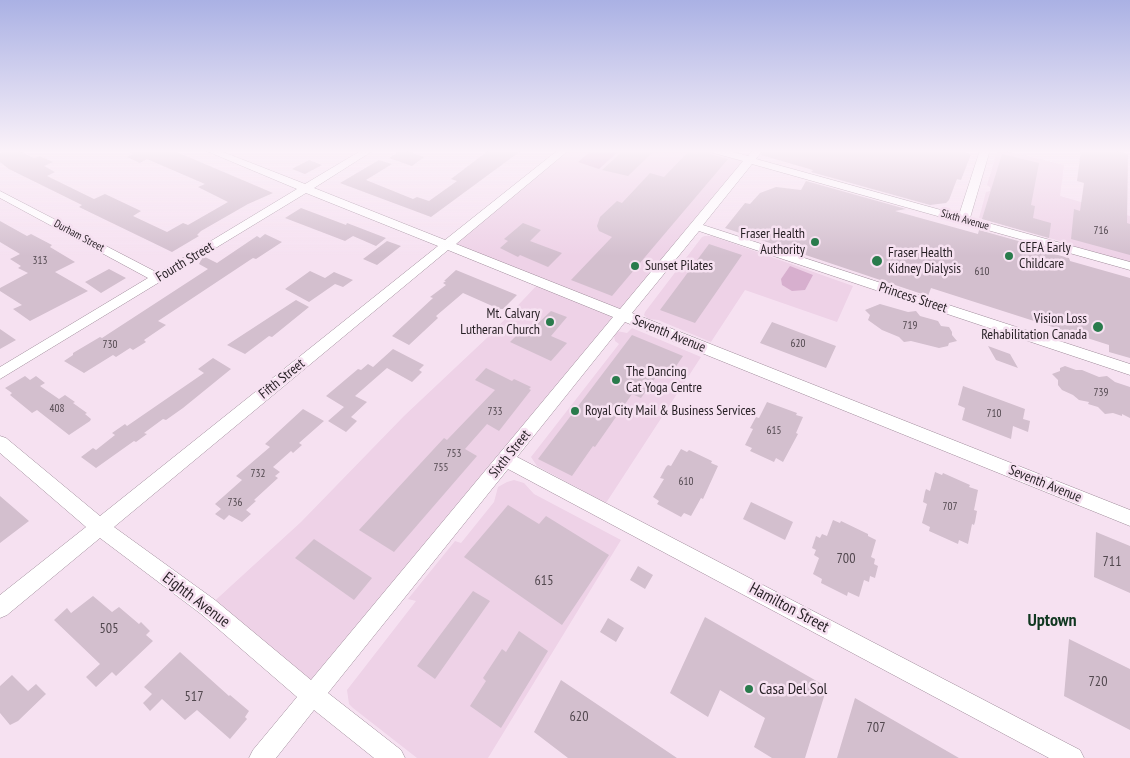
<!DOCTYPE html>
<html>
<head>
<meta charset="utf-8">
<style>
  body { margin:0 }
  canvas { display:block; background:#f6e1f1 }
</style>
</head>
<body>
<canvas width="1130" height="758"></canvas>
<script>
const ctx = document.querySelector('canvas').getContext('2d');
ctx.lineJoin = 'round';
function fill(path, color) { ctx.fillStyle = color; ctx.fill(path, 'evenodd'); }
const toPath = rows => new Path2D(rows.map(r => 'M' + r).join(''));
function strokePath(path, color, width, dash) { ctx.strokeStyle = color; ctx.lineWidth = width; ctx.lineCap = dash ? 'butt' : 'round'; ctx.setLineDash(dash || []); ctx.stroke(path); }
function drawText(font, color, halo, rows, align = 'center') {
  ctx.font = font + ' "PT Sans Narrow",sans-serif'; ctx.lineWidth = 5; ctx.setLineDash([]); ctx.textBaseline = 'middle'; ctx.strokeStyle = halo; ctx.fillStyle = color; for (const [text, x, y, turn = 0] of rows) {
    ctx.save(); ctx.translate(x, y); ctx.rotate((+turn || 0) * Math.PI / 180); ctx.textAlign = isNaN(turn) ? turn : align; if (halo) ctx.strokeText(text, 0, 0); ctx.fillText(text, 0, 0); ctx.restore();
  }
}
const built = toPath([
  [564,150,714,150,750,160,312,695,208,607,301,522,404,416,490,335,539,283,447,245],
  [1002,150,1064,165,1060,196,1130,216,1130,263,1067,245,1060,241,979,218,986,192,990,191,990,187,987,185,997,152,1001,152],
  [705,236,712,236,853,286,837,322,745,290,711,342,658,320,648,319,644,315,645,312,702,237],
  [632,328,701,357,606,503,537,466,531,457,619,344,615,341,614,336,617,331,627,333],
  [514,480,524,483,534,494,621,540,488,758,417,758,353,708,349,704,347,690,416,601,408,599,455,541,461,543,494,502,498,487,507,482]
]);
const green = toPath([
  [592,150,620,150,599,169,578,162],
  [790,266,813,275,805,290,792,291,782,285,781,279]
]);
const building = toPath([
  [8,150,17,150,34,158,40,156,53,162,44,166,55,172,47,176,94,199,105,194,141,211,133,216,167,232,183,223,188,225,228,202,198,187,205,184,147,159,140,163,127,157,133,154,125,150,172,150,273,193,248,204,201,231,197,235,199,236,172,252,79,207,82,205,9,169,0,162,0,153],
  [401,150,404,150,424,157,412,166,389,158],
  [489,150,522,150,431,217,340,183,379,160,392,164,366,180,413,199,417,197,429,201,457,181,451,179],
  [624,150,655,150,628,176,602,170],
  [698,150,707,150,710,154,728,159,612,296,571,280,612,237,599,231,597,226,600,217,617,201,622,203,650,173,664,177,688,152,697,154],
  [765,150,956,150,971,154,961,180,957,179,949,200,946,203,930,205,811,172,813,170,761,155],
  [1081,150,1112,150,1128,154,1127,223,1130,224,1130,255,1071,239,1074,209,1080,211,1084,183,1077,181],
  [1002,154,1039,163,1031,205,1035,206,1033,218,1051,223,1049,238,982,219],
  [309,160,322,165,305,174,292,169],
  [806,181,906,209,895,211,978,234,979,230,1047,249,1047,252,1069,258,1070,261,1130,278,1130,358,1109,352,1109,345,931,288,928,296,725,228,745,203,750,204,760,193,776,187,801,190],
  [301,208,346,225,347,223,386,238,376,246,353,236,345,241,285,218],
  [0,221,27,236,31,234,52,245,50,247,75,262,55,272,88,291,30,321,13,309,22,305,0,291,0,288,28,273,18,268,21,266,10,259,20,254,0,242],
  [523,223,541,230,530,241,562,253,548,267,520,255,518,257,500,248,508,241,504,239],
  [265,234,282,242,256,259,253,258,158,321,166,325,144,340,146,342,133,350,130,348,116,357,113,355,84,373,64,361,73,355,73,353,100,337,102,338,208,269,199,264,202,258,205,257,217,263,257,236,260,238],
  [387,241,401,246,377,265,363,259],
  [709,244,742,255,695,323,660,310],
  [109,269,126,278,101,293,85,282],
  [456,270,517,295,503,309,499,309,463,293,436,316,438,318,409,345,392,336,433,298,430,297,446,285,443,283,446,281,444,281],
  [310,271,325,278,334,272,353,280,343,287,335,284,309,302,285,289],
  [296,300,309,307,272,337,269,336,245,354,227,345],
  [880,304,908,312,916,311,920,316,938,321,941,326,949,327,952,332,952,335,957,341,949,343,948,346,939,348,911,341,904,342,899,337,882,330,868,320,870,315,865,310],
  [551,311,567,317,551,336,567,343,551,361,510,342,524,328,532,329],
  [772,322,836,346,826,368,760,343],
  [0,329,16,340,0,349],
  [632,335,683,356,668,378,658,374,641,398,632,394,595,447,593,446,572,476,538,459],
  [988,346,1010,354,1018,368,996,360],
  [393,349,424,365,419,370,422,372,412,382,387,368,355,396,367,402,351,417,357,421,346,432,328,421,344,407,326,396,358,369,361,370,368,364,373,367],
  [213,358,231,369,183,408,166,420,163,419,144,433,147,434,136,442,134,441,96,468,81,457,93,448,96,450,115,435,112,433,125,424,127,426,204,373,198,369],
  [1065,366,1076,370,1082,370,1099,377,1107,376,1115,382,1130,387,1130,418,1122,414,1122,416,1113,413,1105,414,1098,407,1088,404,1089,402,1079,400,1073,395,1062,390,1058,385,1058,380,1052,374,1060,371,1060,368],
  [486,368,512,381,514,379,531,387,529,389,531,390,499,431,487,424,465,449,477,456,394,552,359,530,444,438,447,440,495,390,475,380],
  [25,376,30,380,36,376,45,383,40,386,59,399,65,395,75,402,73,403,87,413,85,414,91,419,90,421,69,435,37,410,32,413,10,395,12,393,5,388],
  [963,386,1025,409,1023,419,1030,421,1028,432,1013,426,1011,439,962,420,965,408,958,405],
  [767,402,797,413,796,415,803,417,796,433,798,434,783,462,776,458,774,462,750,451,752,448,745,445,753,429,750,428,756,417,759,418],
  [303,409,324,421,299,443,302,445,293,453,291,451,273,467,280,472,275,476,278,478,254,500,256,501,246,510,251,514,242,522,229,515,224,520,215,514,221,509,215,504,242,480,236,476,270,447,265,444],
  [681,449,687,452,689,450,712,461,711,463,718,466,703,499,701,498,691,516,684,513,681,517,657,504,659,501,653,497,664,479,660,478,666,467,668,465,671,466],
  [935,472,942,475,943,473,970,485,969,487,978,490,974,510,977,511,975,522,974,525,972,524,968,544,959,540,958,544,929,531,930,527,922,523,927,504,923,502,925,492,926,489,930,491],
  [0,496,29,521,0,543],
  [751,502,793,522,785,540,743,519],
  [508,505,539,524,546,516,609,555,562,625,464,557],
  [833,520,840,523,841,521,868,534,868,536,876,540,871,557,875,559,874,564,878,566,875,578,870,576,869,582,864,580,859,597,848,592,847,596,821,583,822,579,813,574,819,558,814,555,816,550,812,548,816,536,820,538,822,534,827,536],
  [1096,532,1130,546,1130,593,1094,577],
  [314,539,372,578,354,600,295,558],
  [638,566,653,575,645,589,630,580],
  [473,591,490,601,435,679,417,666],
  [93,596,112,612,119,607,139,624,141,622,150,631,146,635,153,641,116,676,112,672,96,687,86,677,100,664,54,620,67,608,71,613],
  [705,617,827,687,805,758,772,758,754,747,765,718,720,690,708,717,670,693],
  [608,618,624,628,616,642,600,632],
  [519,631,548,651,501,728,470,706,486,681,483,678,502,649,506,652],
  [1069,639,1130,669,1130,730,1064,696],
  [180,652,229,696,230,695,249,711,245,717,247,719,230,739,197,710,185,720,162,699,150,711,143,703,152,694,144,687],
  [12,675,28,691,36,684,46,694,18,721,10,725,0,713,0,686],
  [561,680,677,758,568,758,534,732],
  [855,698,959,758,837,758]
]);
const minor = toPath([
  [204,150,218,150,305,184,362,150,374,150,314,188,445,240,558,150,569,150,456,244,620,309,743,161,710,152,709,150,726,150,748,156,753,150,763,150,756,159,959,215,980,150,990,150,970,218,1130,262,1130,270,752,164,703,225,1130,364,1130,375,699,231,632,313,1130,510,1130,526,625,322,517,457,1080,750,1084,758,1049,758,508,469,328,693,401,750,405,758,374,758,314,710,276,758,249,758,253,750,297,697,201,614,100,538,7,615,0,618,0,595,86,527,0,453,0,436,6,438,100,516,438,246,306,193,0,379,0,367,148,278,0,198,0,191,158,273,297,189,204,150],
  [448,250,613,317,311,680,215,600,114,527,448,250]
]);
const markers = [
  [815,242,5,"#297b4c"],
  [1009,256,5,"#297b4c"],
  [877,261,6,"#297b4c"],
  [635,266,5,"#297b4c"],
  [550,322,5,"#297b4c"],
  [1098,327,6,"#297b4c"],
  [616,380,5,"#297b4c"],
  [575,411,5,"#297b4c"],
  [749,689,5,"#297b4c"]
];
const farStreetnames = [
  ["Sixth Avenue",965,220,16],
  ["Durham Street",79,236,28]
];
const numberNames = [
  ["716",1101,231],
  ["313",40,261],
  ["610",982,272],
  ["719",910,326],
  ["620",798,344],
  ["730",110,345],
  ["739",1101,393],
  ["408",57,409],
  ["733",495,412],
  ["710",994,414],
  ["615",774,431],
  ["753",454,454],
  ["755",441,468],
  ["732",258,474],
  ["610",686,482],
  ["736",235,503],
  ["707",950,507]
];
const poiNames = [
  ["Fraser Health",805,234,"right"],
  ["Authority",805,250,"right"],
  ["CEFA Early",1019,248],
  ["Childcare",1019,264],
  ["Fraser Health",888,253],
  ["Kidney Dialysis",888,269],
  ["Sunset Pilates",645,266],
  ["Mt. Calvary",540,314,"right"],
  ["Lutheran Church",540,330,"right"],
  ["Vision Loss",1087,319,"right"],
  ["Rehabilitation Canada",1087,335,"right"],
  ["The Dancing",626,372],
  ["Cat Yoga Centre",626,388],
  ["Royal City Mail & Business Services",585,411]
];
const streetNames = [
  ["Fourth Street",185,262,-31],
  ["Princess Street",913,298,18],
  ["Seventh Avenue",669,334,22],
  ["Fifth Street",282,379,-39],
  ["Sixth Street",510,454,-51],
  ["Seventh Avenue",1045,484,22]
];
const nearNumbernames = [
  ["700",846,559],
  ["711",1112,562],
  ["615",544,581],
  ["505",109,629],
  ["720",1098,682],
  ["517",194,697],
  ["620",579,717],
  ["707",876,728]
];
const nearStreetnames = [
  ["Eighth Avenue",196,600,37],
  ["Hamilton Street",789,608,28]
];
const nearPoinames = [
  ["Casa Del Sol",759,689]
];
const nearNeighbourhoodnames = [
  ["Uptown",1052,621]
];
fill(built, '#eed2e7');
fill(green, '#d7afce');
fill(building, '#d3bfce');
strokePath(minor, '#9f8b9a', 1);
fill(minor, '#fff');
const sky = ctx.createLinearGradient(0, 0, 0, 256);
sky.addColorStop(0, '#aab1e4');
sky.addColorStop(0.59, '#fbf2f9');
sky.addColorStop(1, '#fbf2f900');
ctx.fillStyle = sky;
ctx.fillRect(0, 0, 1130, 256);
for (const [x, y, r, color] of markers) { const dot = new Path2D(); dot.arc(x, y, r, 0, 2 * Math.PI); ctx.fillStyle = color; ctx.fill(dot); strokePath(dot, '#f6e1f1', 2); }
drawText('11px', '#261f24', '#f6e1f1', farStreetnames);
drawText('11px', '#51474e', null, numberNames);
drawText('14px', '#261f24', '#f6e1f1', poiNames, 'left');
drawText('14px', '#261f24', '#f6e1f1', streetNames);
drawText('14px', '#51474e', null, nearNumbernames);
drawText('16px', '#261f24', '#f6e1f1', nearStreetnames);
drawText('16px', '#261f24', '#f6e1f1', nearPoinames, 'left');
drawText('bold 18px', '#103720', '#f6e1f1', nearNeighbourhoodnames);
</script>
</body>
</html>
